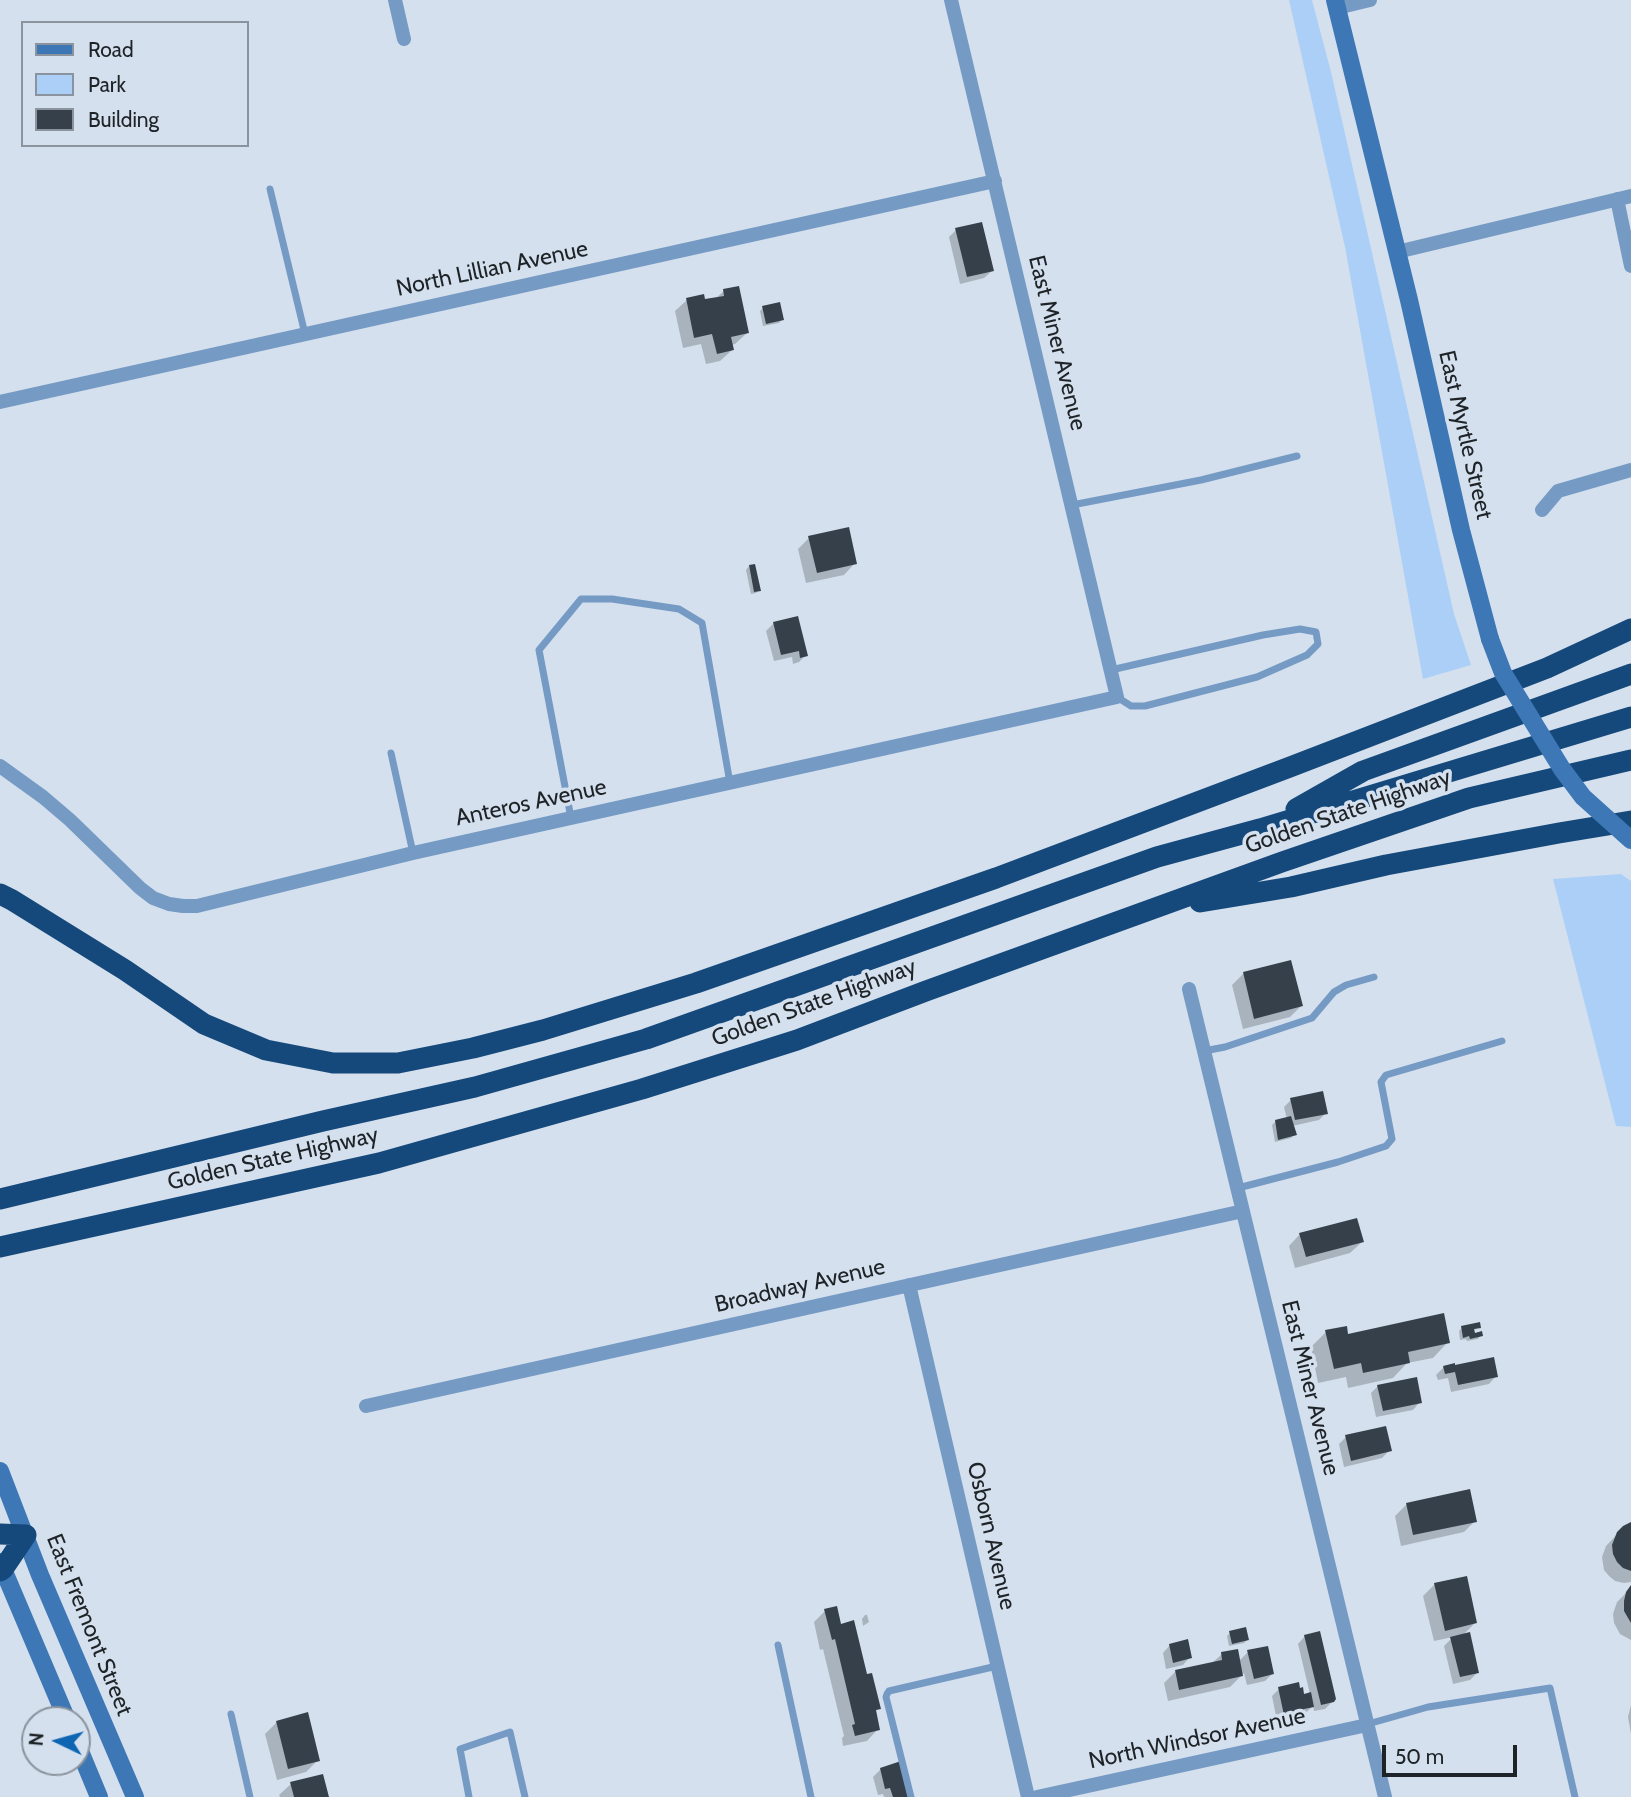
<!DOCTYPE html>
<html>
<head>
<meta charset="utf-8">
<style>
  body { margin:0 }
  #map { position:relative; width:1631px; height:1797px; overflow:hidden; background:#d4e0ed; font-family:Cabin,sans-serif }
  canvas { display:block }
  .legend { position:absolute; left:21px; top:21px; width:228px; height:126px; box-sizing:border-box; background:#d4e0ed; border:2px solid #8b949e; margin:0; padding:9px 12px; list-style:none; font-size:21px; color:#1e2328 }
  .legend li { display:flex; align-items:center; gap:14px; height:35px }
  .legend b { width:35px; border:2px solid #8b949e }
  .north { position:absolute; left:21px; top:1706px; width:70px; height:70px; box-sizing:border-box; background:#d4e0ed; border:2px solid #8b949e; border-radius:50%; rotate:275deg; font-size:19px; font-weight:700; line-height:28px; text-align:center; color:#1e2328 }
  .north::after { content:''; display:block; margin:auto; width:24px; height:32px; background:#0e66b3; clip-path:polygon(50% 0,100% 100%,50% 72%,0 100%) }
  .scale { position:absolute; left:1382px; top:1745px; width:135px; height:32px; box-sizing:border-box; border:4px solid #1e2328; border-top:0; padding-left:9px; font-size:21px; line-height:24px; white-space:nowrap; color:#1e2328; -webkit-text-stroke:5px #d4e0ed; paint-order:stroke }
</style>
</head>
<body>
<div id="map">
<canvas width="1631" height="1797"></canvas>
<ul class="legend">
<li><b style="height:9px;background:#3d77b5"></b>Road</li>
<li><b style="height:19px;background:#accff7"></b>Park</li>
<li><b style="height:19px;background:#36404b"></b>Building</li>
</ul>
<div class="north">N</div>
<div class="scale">50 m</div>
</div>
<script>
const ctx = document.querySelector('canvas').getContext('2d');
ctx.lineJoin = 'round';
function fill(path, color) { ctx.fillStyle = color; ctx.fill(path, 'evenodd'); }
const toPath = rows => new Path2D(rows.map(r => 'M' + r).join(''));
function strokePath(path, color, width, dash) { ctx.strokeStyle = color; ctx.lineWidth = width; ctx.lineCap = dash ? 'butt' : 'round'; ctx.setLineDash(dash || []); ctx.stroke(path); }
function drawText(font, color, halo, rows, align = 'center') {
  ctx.font = font + ' Cabin,sans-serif'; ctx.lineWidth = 7; ctx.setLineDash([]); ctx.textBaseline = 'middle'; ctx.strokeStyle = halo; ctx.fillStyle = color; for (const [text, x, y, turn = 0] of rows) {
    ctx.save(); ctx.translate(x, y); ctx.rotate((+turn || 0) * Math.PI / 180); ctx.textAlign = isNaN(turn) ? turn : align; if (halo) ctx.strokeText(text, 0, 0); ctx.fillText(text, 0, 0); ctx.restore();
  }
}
const green = toPath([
  [1289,0,1312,0,1331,72,1454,614,1471,665,1423,679,1345,247],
  [1621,874,1631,881,1631,1127,1616,1126,1553,879]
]);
const shadow = toPath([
  [956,230,992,271,984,278,960,284,949,237],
  [724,291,747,333,735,344,731,345,732,350,720,361,706,364,701,344,683,348,675,311,687,300,704,301,715,299],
  [763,308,782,319,779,323,763,326,760,311],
  [809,538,855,563,844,575,806,583,798,549],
  [749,566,759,590,756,593,751,594,746,570],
  [774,623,806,655,799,662,793,664,792,657,774,661,766,631],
  [1290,962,1301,1006,1290,1017,1243,1029,1232,985,1243,974],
  [1291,1100,1326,1113,1319,1120,1292,1126,1295,1134,1291,1138,1275,1142,1272,1125,1275,1122,1287,1119,1284,1107],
  [1300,1234,1362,1242,1350,1253,1295,1268,1289,1246],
  [1479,1327,1473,1331,1474,1335,1481,1335,1478,1339,1467,1341,1466,1339,1460,1340,1459,1331,1462,1328],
  [1326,1332,1347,1336,1448,1342,1433,1358,1407,1363,1393,1378,1348,1388,1346,1377,1318,1383,1311,1347],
  [1444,1367,1496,1376,1489,1384,1451,1392,1448,1378,1438,1380,1436,1375],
  [1378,1386,1420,1402,1413,1410,1376,1417,1371,1393],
  [1346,1437,1390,1450,1382,1458,1344,1467,1339,1444],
  [1406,1505,1475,1521,1464,1532,1401,1546,1395,1516],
  [1631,1524,1631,1582,1624,1583,1615,1581,1609,1576,1604,1570,1602,1557,1606,1546,1624,1527],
  [1435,1584,1475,1623,1463,1635,1477,1673,1470,1680,1453,1684,1444,1646,1453,1637,1434,1641,1423,1596],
  [1631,1588,1631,1640,1620,1634,1614,1623,1613,1614,1617,1602],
  [825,1611,840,1626,866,1676,879,1708,874,1712,878,1729,867,1741,843,1746,842,1738,844,1736,823,1649,820,1650,814,1622],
  [865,1615,867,1615,869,1622,863,1626,862,1619],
  [1230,1633,1247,1640,1244,1643,1229,1646,1227,1636],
  [1305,1636,1333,1701,1325,1709,1314,1711,1313,1706,1296,1722,1278,1726,1272,1696,1279,1689,1303,1696,1310,1694,1298,1644],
  [1170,1645,1190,1657,1183,1665,1166,1669,1163,1653],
  [1248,1652,1272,1674,1265,1681,1247,1685,1244,1673,1230,1687,1168,1701,1164,1683,1175,1672,1211,1664,1222,1654,1239,1661],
  [1631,1705,1631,1734,1628,1717],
  [277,1722,318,1760,306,1772,277,1780,265,1734],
  [881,1769,908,1797,884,1797,883,1794,878,1795,873,1777],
  [291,1784,327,1797,280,1797,279,1795]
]);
const building = toPath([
  [982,222,994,271,967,277,955,228],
  [739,286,749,333,731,337,734,350,717,354,712,334,694,338,686,298,704,294,705,299,724,296,723,289],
  [780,302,784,320,766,324,762,306],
  [849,527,857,564,817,573,808,536],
  [755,564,761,591,754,592,749,565],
  [798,616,808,656,800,658,799,651,781,655,773,622],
  [1291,960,1303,1006,1254,1019,1243,972],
  [1323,1091,1328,1114,1295,1120,1290,1098],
  [1291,1116,1297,1135,1278,1140,1275,1120],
  [1357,1218,1364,1242,1306,1257,1299,1233],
  [1444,1313,1450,1343,1408,1352,1410,1363,1363,1373,1361,1363,1334,1369,1325,1330,1347,1326,1348,1334],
  [1480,1322,1481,1328,1474,1329,1475,1333,1482,1331,1483,1336,1470,1339,1469,1336,1463,1338,1461,1326],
  [1494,1357,1498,1377,1458,1385,1455,1372,1445,1374,1443,1366,1455,1363,1455,1365],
  [1417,1377,1422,1403,1383,1411,1377,1385],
  [1386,1426,1392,1451,1351,1461,1345,1435],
  [1470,1489,1477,1522,1413,1535,1406,1503],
  [1631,1522,1631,1571,1623,1568,1617,1562,1613,1554,1612,1545,1617,1532,1623,1526],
  [1467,1576,1477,1623,1445,1631,1434,1583],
  [1631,1585,1631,1623,1624,1611,1624,1601,1626,1592],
  [837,1606,841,1624,854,1620,867,1674,872,1673,881,1709,876,1710,880,1730,855,1736,852,1725,855,1724,835,1639,832,1640,824,1609],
  [1246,1627,1249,1640,1232,1644,1229,1631],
  [1320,1631,1336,1699,1334,1702,1321,1705,1304,1635],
  [1470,1632,1479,1673,1460,1677,1450,1637],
  [1188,1639,1192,1658,1173,1663,1169,1644],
  [1268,1646,1274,1674,1254,1679,1247,1650],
  [1238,1649,1243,1676,1179,1690,1175,1670,1222,1660,1221,1652],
  [1299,1682,1300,1688,1303,1687,1304,1694,1311,1692,1314,1707,1304,1709,1305,1715,1285,1720,1278,1687],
  [308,1712,320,1761,288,1769,276,1721],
  [901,1761,910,1797,893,1797,890,1788,885,1789,880,1768],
  [323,1774,329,1797,294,1797,290,1782]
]);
const lane = toPath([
  [270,189,305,334],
  [1072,505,1201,480,1297,456],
  [1111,670,1263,635,1300,629,1316,632,1318,644,1307,655,1257,677,1145,706,1131,706,1117,697],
  [391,753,413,853],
  [571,818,539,650,581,599,612,599,679,609,702,623,730,783],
  [1204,1051,1225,1047,1312,1018,1334,992,1346,985,1374,977],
  [1238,1188,1338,1162,1386,1146,1392,1139,1381,1082,1386,1075,1502,1041],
  [778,1645,811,1797],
  [231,1714,250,1797],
  [1368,1724,1428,1707,1550,1688,1575,1797],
  [469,1797,460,1749,510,1732,525,1797],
  [911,1797,886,1697,887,1694,889,1691,997,1666]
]);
const street = toPath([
  [395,0,404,39],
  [1337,8,1370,0],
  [1617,199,1631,266],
  [1397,252,1631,196],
  [0,402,995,181],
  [1542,510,1558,491,1631,470],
  [0,766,43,797,70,820,140,888,153,898,169,904,183,906,197,906,413,853,1117,697,951,0],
  [1189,989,1385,1797],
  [909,1285,1028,1797],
  [366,1406,1243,1211],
  [1037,1797,1367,1725]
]);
const secondary = toPath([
  [1335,0,1409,300,1461,530,1490,639],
  [0,1471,40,1575,135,1797],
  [0,1562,67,1720],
  [77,1744,99,1797]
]);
const highway = toPath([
  [1296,809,1363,771,1631,674],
  [0,894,12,900,125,970,204,1024,266,1050,333,1063,398,1063,473,1048,543,1030,696,983,996,878,1290,767,1547,668,1631,629],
  [1200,902,1291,887,1386,865,1559,833,1631,821],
  [0,1199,323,1121,475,1087,646,1039,1157,857,1260,829,1631,717],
  [0,1247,379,1163,642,1089,797,1040,926,991,1282,862,1469,798,1631,760],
  [0,1534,26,1535],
  [0,1571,3,1569,26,1535]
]);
const secondaryBridge = toPath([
  [1490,639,1503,673,1562,769,1583,797,1631,840]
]);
const streetNames = [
  ["North Lillian Avenue",492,269,-12],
  ["East Miner Avenue",1057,343,76],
  ["East Myrtle Street",1465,435,77],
  ["Anteros Avenue",531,803,-12],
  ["Golden State Highway",1348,812,-19],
  ["Golden State Highway",814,1003,-20],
  ["Golden State Highway",273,1159,-13],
  ["Broadway Avenue",800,1286,-13],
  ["East Miner Avenue",1310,1388,76],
  ["Osborn Avenue",991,1536,77],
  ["East Fremont Street",89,1625,68],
  ["North Windsor Avenue",1197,1739,-12]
];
fill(green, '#accff7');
fill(shadow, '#0003');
fill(building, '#36404b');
strokePath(lane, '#759ac4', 7);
strokePath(street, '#759ac4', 14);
strokePath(secondary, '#3d77b5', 18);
strokePath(highway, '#16497b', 21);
strokePath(secondaryBridge, '#3d77b5', 18);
drawText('23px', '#1e2328', '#d4e0ed', streetNames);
</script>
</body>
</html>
